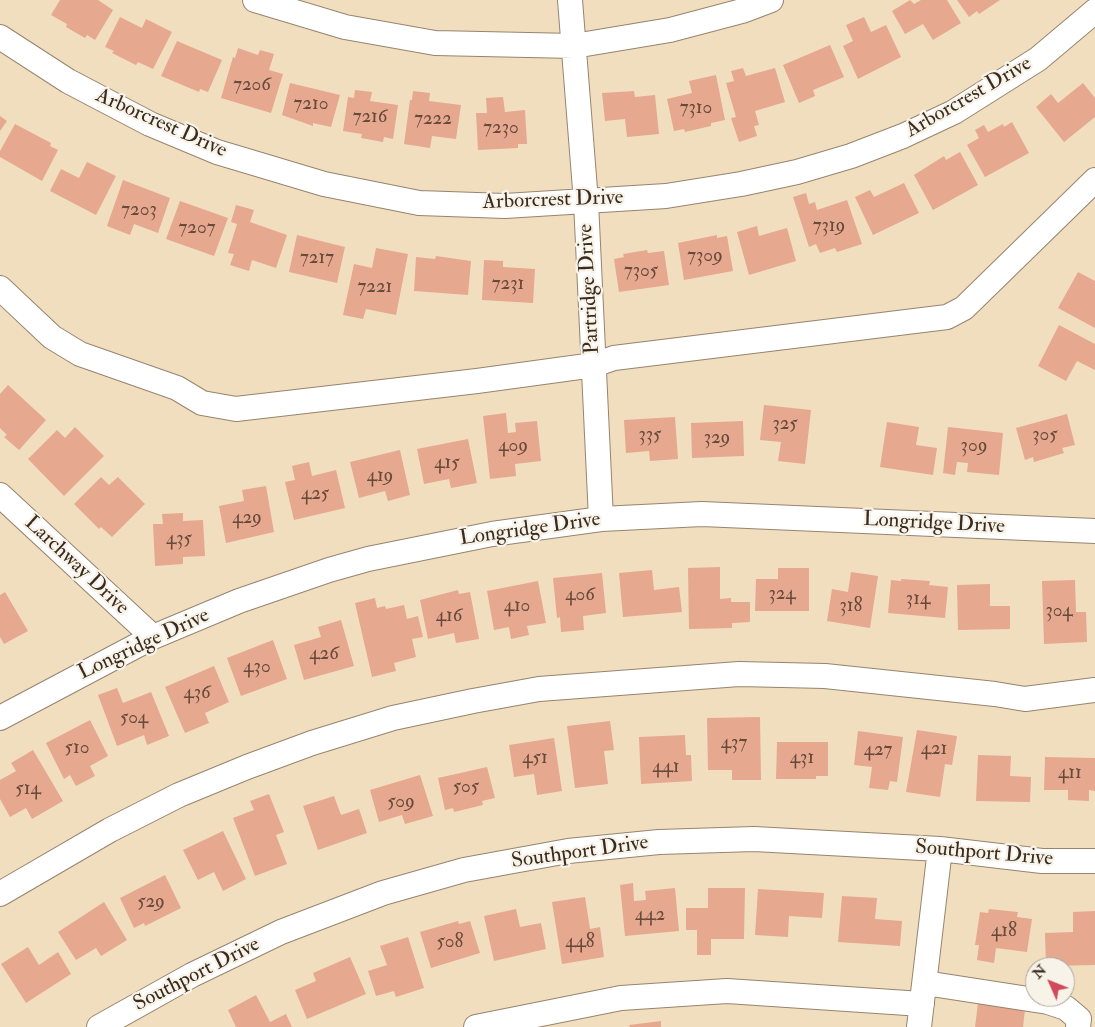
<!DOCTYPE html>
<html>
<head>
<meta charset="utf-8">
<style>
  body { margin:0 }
  #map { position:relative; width:1095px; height:1027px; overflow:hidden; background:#f1debf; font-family:"IM FELL Double Pica",serif }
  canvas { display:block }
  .north { position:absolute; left:1025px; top:957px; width:50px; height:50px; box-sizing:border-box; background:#f7f3e8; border:1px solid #aca397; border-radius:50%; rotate:314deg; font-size:14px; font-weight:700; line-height:20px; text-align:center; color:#3b2a1e }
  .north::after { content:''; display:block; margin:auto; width:18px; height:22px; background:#d1495b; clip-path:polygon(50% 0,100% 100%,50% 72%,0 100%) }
</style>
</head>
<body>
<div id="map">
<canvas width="1095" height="1027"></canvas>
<div class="north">N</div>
</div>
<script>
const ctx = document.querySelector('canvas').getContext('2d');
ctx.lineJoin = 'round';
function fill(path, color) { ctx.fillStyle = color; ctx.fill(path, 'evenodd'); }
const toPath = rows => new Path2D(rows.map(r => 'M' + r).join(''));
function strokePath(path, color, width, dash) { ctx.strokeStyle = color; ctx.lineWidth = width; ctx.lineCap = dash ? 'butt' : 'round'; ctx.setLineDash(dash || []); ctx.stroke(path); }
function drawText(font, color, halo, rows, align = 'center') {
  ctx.font = font + ' "IM FELL Double Pica",serif'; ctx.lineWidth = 4.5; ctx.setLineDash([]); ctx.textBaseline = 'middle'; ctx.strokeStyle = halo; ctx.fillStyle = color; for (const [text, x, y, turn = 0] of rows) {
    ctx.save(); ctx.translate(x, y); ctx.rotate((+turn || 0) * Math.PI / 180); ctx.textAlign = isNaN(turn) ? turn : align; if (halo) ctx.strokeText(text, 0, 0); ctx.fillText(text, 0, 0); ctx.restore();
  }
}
const building = toPath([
  [60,0,98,0,113,10,95,40,87,35,85,38,66,27,67,24,51,15],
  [910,0,914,4,921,0,947,0,961,23,933,40,923,24,905,34,892,11],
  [957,0,1000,0,979,14,977,11,969,17],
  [120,17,142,28,146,19,172,32,153,69,138,62,136,65,112,53,114,51,105,47],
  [864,17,871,32,886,25,901,57,858,79,843,46,853,41,846,25],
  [177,41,222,60,208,92,200,89,199,92,161,76],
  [830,45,844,77,813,90,815,96,799,103,783,65],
  [238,48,258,55,260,50,274,54,269,70,283,74,271,113,221,98,233,57,235,58],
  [743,68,746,76,775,68,785,102,755,111,759,125,754,126,757,136,739,142,731,118,736,117,726,83,734,81,731,71],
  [716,75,725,120,711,123,711,126,685,132,684,129,674,131,667,99,692,93,689,81],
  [290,83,340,95,331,127,313,123,313,126,282,115],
  [1083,83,1095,98,1095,117,1064,142,1036,107,1051,94,1058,103],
  [355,90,372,92,370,101,398,105,393,139,384,137,383,142,361,138,362,134,343,131,348,97,354,98],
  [413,91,430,93,429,101,461,105,456,139,432,136,430,148,404,144,410,100,412,100],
  [634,91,635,97,655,95,659,134,627,137,625,119,605,121,602,93],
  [503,97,505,112,525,110,527,144,518,144,518,148,478,150,476,113,487,113,486,98],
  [0,116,7,121,0,131],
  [1012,122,1029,153,985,177,967,145,979,138,975,130,984,125,988,132,1003,124,1004,127],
  [15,124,51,143,50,146,58,150,42,181,0,157,0,151],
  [960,152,978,185,933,210,914,175,944,156,946,160],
  [87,162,116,176,96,215,50,191,61,169,79,178],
  [123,180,170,198,158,233,134,224,130,235,107,226],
  [904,183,919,213,873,235,855,197,870,190,874,197],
  [806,193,809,204,815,202,817,210,847,200,862,244,837,252,835,248,820,253,816,244,809,247,793,197],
  [180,201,228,218,214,256,166,239],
  [236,205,254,210,250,222,287,235,276,268,252,260,249,271,230,265,234,254,228,253,237,224,231,222],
  [757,226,759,236,787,228,796,261,749,275,737,232],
  [297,235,345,247,337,283,289,272],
  [717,235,717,238,727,236,733,271,684,280,678,243],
  [376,248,408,254,396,315,366,309,363,319,343,315,354,264,372,268],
  [647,250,648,253,664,251,669,285,619,292,614,259,624,257,623,254],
  [436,256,471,261,468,295,414,291,416,257,435,259],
  [484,260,503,261,503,267,535,269,533,303,482,300],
  [1078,272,1095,281,1095,328,1058,308],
  [1059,325,1095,344,1095,370,1077,361,1066,381,1038,366],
  [8,385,46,420,19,450,4,437,7,435,0,428,0,394],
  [764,405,811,410,805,464,778,461,781,442,760,440],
  [506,413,508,433,516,432,515,423,537,421,541,461,515,464,516,476,490,479,483,416],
  [1067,414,1075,445,1062,448,1064,453,1034,462,1033,457,1025,460,1016,428],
  [675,417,678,459,650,461,649,451,626,453,624,420],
  [743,421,744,456,692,458,691,423],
  [887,422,919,427,916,445,937,448,933,475,880,467],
  [75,427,104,456,64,496,28,459,57,430,65,438],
  [948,427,1003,433,999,475,967,472,968,463,957,462,955,475,943,473],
  [468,439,477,483,451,488,449,479,424,484,417,449],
  [400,450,410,495,388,501,385,491,359,498,350,462],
  [309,462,312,476,336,470,345,508,294,520,285,482,295,480,292,466],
  [101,477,109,485,118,477,145,504,112,537,101,527,99,529,74,504],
  [266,486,274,532,226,543,219,506,244,501,242,490],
  [183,513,183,521,203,520,205,556,183,557,183,564,155,566,153,524,163,524,162,514],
  [720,567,720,599,731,598,731,602,750,602,750,622,732,623,732,628,689,629,688,568],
  [778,568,809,568,809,611,755,611,756,579,778,579],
  [652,570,654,590,679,587,682,612,623,617,619,573],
  [851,572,878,576,870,628,827,621,832,589,848,592],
  [602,573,606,613,583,616,584,630,561,632,560,617,557,618,553,578],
  [901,579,930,581,929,585,948,587,945,618,888,613,891,580,901,581],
  [1075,580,1076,612,1086,612,1087,642,1044,644,1042,581],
  [538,581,546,623,527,626,529,635,511,639,509,627,494,630,487,591],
  [990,584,990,606,1010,606,1010,629,958,630,957,585],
  [458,590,459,594,470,592,479,639,456,643,454,633,428,639,420,600],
  [5,592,28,631,4,644,0,637,0,595],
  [375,598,377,608,385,606,386,609,404,605,407,619,418,616,423,637,412,639,416,657,394,663,396,671,372,677,355,603],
  [341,620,354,666,304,680,294,645,321,637,318,627],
  [273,640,287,679,241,696,227,658],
  [214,666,229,702,205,713,209,723,185,733,165,687],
  [117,688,123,703,151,692,169,736,147,745,144,735,117,746,98,695],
  [760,717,761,780,732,780,732,770,708,770,707,718],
  [90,720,108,756,90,766,95,776,76,786,70,775,64,779,46,743],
  [610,721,614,750,604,751,608,784,575,788,567,726],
  [917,730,957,736,952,765,945,764,940,797,906,792],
  [858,731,903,737,897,782,890,781,888,790,869,788,872,767,854,765],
  [685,735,686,755,691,755,692,781,641,784,639,737],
  [554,738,562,791,537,795,534,774,514,777,509,745],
  [777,742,828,742,828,776,816,776,816,779,776,779],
  [33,750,63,801,32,819,26,808,10,817,0,799,0,780,16,771,11,763],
  [978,755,1011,756,1010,776,1031,777,1030,802,976,801],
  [1045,757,1095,758,1095,791,1089,790,1089,801,1068,800,1068,790,1044,790],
  [487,767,495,798,482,801,483,805,454,812,453,808,445,810,438,778],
  [420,775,433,816,405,824,402,815,379,822,370,790],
  [269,794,284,832,276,835,287,864,255,876,233,818,254,810,250,801],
  [334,796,341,815,359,809,367,833,318,850,303,806],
  [223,831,246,879,223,891,214,872,198,880,183,850],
  [165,875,181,908,145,926,144,923,134,928,120,898],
  [633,883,634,901,646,900,645,891,675,888,679,931,625,936,620,885],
  [708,888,745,888,744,939,711,939,711,955,697,955,697,930,686,930,686,908,708,908],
  [758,889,824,893,822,918,789,916,788,937,755,935],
  [842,896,877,898,875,919,902,921,900,946,838,942],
  [585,897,590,929,600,927,604,957,562,964,552,902],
  [104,902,127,940,101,956,96,948,76,960,58,932],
  [516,909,520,927,541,923,546,949,494,961,484,916],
  [989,909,1018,912,1017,917,1032,919,1027,952,996,948,994,963,977,960,979,945,975,945,980,912,988,913],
  [1095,911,1095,965,1046,966,1045,933,1073,932,1073,912],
  [458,921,459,924,470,921,480,953,431,968,420,932],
  [408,937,424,988,396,997,394,991,376,996,368,971,387,965,380,946],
  [28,947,39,965,58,952,71,974,26,1003,1,964],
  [350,957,366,994,307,1019,295,990,316,981,313,973],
  [256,995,270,1022,286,1014,292,1027,236,1027,228,1010],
  [978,1003,1025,1009,1023,1027,975,1027],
  [661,1021,661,1027,630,1027,629,1025]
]);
const minor = toPath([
  [255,0,345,27,435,43,574,46,670,30,742,11,771,0],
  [570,0,586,202,601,519],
  [0,37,68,81,150,124,217,152,324,184,419,203,505,206,666,196,741,184,797,172,851,156,903,136,954,112,1038,59,1095,11],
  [0,288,52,337,80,354,177,388,202,403,236,409,477,381,594,365,614,358,947,317,964,308,1095,180],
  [0,495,153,637],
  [0,718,153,637,239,601,329,570,368,559,492,534,601,519,702,514,1095,531],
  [0,894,110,830,179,795,247,767,312,743,393,718,473,701,539,689,739,674,825,676,995,694,1025,699,1095,690],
  [925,983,1048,1002,1066,1008,1079,1019,1078,1027],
  [99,1027,192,975,281,932,383,893,464,870,568,851,659,842,754,839,940,849,1042,861,1095,861],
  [476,1027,621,998,727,991,922,1004],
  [919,1027,940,849]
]);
const numberNames = [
  ["7206",252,86],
  ["7210",311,105],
  ["7310",696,109],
  ["7216",370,118],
  ["7222",433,120],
  ["7230",501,129],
  ["7203",139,211],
  ["7319",829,227],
  ["7207",197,229],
  ["7309",705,257],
  ["7217",317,259],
  ["7305",641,272],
  ["7231",508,285],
  ["7221",375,288],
  ["325",785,425],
  ["335",650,436],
  ["305",1045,436],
  ["329",717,439],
  ["409",513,447],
  ["309",974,447],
  ["415",447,464],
  ["419",380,477],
  ["425",315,495],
  ["429",247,519],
  ["435",179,540],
  ["324",782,595],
  ["406",580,596],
  ["314",918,600],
  ["410",517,607],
  ["318",851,607],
  ["304",1059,612],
  ["416",449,617],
  ["426",324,655],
  ["430",257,668],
  ["436",197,694],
  ["504",134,719],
  ["437",734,744],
  ["510",77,749],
  ["421",934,750],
  ["427",878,751],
  ["451",535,759],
  ["431",802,759],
  ["441",666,768],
  ["411",1070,774],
  ["505",466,788],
  ["514",28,790],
  ["509",401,803],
  ["529",151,903],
  ["442",650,916],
  ["418",1004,932],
  ["508",450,943],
  ["448",580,943]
];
const streetNames = [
  ["Arborcrest Drive",969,98,-30],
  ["Arborcrest Drive",161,124,24],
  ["Arborcrest Drive",553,201,-2],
  ["Partridge Drive",590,289,-93],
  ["Longridge Drive",934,524,3],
  ["Longridge Drive",530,530,-8],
  ["Larchway Drive",76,566,43],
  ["Longridge Drive",144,645,-25],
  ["Southport Drive",580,853,-8],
  ["Southport Drive",984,854,5],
  ["Southport Drive",197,975,-27]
];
fill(building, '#e6a88f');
strokePath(minor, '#96846e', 26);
strokePath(minor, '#fff', 24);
drawText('19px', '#664a3a', null, numberNames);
drawText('21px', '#3b2a1e', '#f7f3e8', streetNames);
</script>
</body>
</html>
